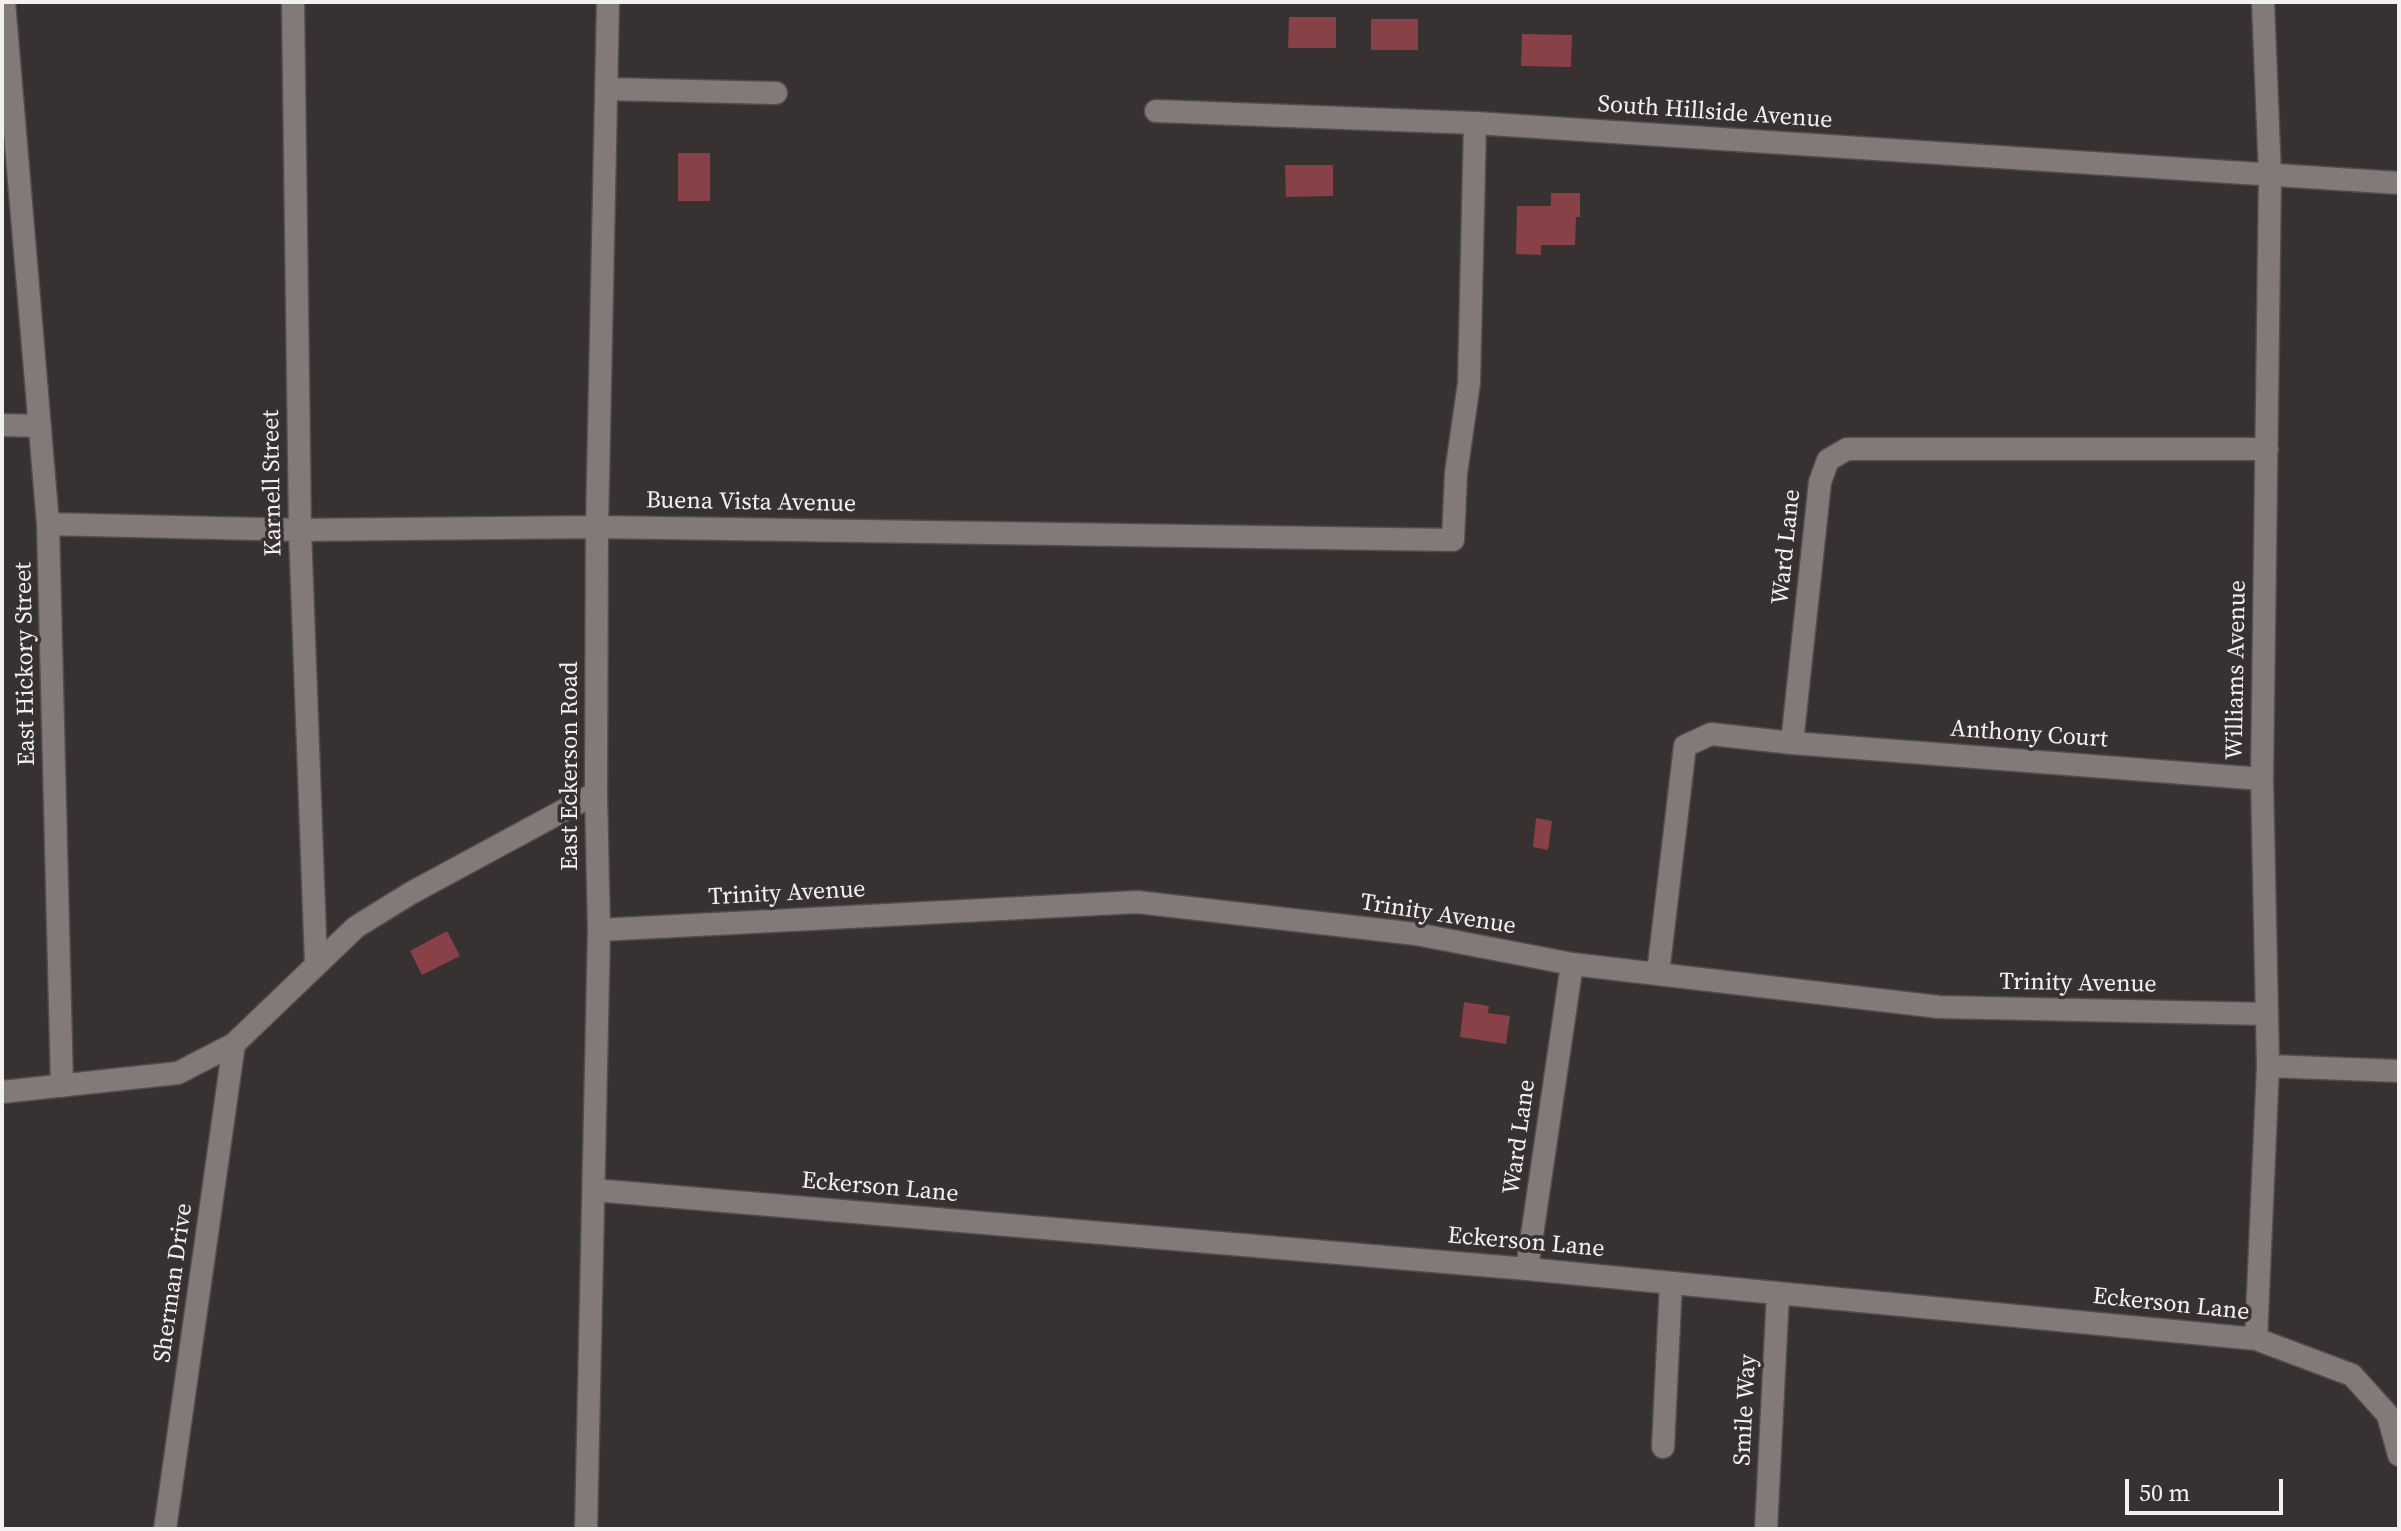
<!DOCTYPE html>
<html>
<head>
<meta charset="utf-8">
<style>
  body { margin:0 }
  #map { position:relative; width:2401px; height:1531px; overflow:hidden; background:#383131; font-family:"Source Serif 4",serif }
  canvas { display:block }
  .frame { position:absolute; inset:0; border:4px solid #f5f0f0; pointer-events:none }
  .scale { position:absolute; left:2125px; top:1479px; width:158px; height:36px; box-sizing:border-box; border:4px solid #f5f0f0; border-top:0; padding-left:10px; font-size:24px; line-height:28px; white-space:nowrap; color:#f5f0f0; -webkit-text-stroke:6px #383131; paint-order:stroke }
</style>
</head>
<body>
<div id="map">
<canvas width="2401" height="1531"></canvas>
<div class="frame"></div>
<div class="scale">50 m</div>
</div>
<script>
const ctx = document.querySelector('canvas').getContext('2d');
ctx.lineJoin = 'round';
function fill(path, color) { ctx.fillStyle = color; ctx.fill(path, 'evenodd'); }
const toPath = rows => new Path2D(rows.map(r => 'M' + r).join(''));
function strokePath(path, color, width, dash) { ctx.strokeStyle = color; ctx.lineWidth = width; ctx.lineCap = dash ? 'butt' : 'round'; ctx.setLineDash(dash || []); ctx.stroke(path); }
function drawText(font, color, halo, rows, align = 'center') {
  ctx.font = font + ' "Source Serif 4",serif'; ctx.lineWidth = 7; ctx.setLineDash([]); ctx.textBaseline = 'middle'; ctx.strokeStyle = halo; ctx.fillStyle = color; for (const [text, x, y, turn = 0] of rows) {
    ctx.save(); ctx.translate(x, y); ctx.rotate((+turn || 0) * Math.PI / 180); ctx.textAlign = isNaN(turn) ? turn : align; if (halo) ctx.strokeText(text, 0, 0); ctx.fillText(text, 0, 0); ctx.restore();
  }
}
const building = toPath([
  [1289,17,1336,17,1336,48,1288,48],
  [1371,19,1418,19,1418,50,1371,50],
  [1522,34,1572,35,1571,67,1521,66],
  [678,153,710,153,710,201,678,201],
  [1285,165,1333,165,1333,196,1286,197],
  [1551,193,1580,193,1580,217,1576,217,1575,245,1541,245,1541,255,1516,254,1517,206,1551,206],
  [1536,818,1552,821,1548,850,1533,847],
  [447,931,460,956,422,975,410,951],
  [1464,1002,1489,1006,1488,1013,1510,1016,1506,1044,1460,1037]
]);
const minor = toPath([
  [4,2,48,524,62,1086],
  [293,2,300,530,316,963],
  [607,89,776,93],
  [1156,111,1475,123,2399,183],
  [2,425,40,426],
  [48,524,300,530,597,527,1453,540,1456,473,1469,383,1475,123],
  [1792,743,1820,482,1828,460,1847,449,2267,449],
  [599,930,1137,902,1416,934,1572,964,1939,1007,2267,1014],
  [1658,973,1685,746,1711,734,1792,743,2262,779],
  [2268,1066,2399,1071],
  [2,1092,178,1073,234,1044,356,927,411,893,596,793],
  [594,1190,1527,1269,2256,1339,2352,1375,2388,1415,2399,1455],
  [1527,1269,1572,964],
  [2256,1339,2268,1066,2262,779,2270,176,2263,2],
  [1663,1447,1671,1283],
  [165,1529,234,1044],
  [586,1529,599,930,596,793,597,527,608,2],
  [1766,1529,1778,1293]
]);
const streetNames = [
  ["South Hillside Avenue",1715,113,4],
  ["Karnell Street",273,483,-91],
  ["Buena Vista Avenue",751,503,1],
  ["Ward Lane",1787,547,-84],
  ["East Hickory Street",26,664,-91],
  ["Williams Avenue",2237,670,-89],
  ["Anthony Court",2029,735,4],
  ["East Eckerson Road",571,766,-90],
  ["Trinity Avenue",787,894,-3],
  ["Trinity Avenue",1438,915,9],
  ["Trinity Avenue",2078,984,1],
  ["Ward Lane",1520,1137,-82],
  ["Eckerson Lane",880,1188,5],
  ["Eckerson Lane",1526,1243,5],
  ["Sherman Drive",174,1283,-82],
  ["Eckerson Lane",2171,1305,6],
  ["Smile Way",1746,1410,-87]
];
fill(building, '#874147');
strokePath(minor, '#524d4d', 25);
strokePath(minor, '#827979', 22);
drawText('24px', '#f5f0f0', '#383131', streetNames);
</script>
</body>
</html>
